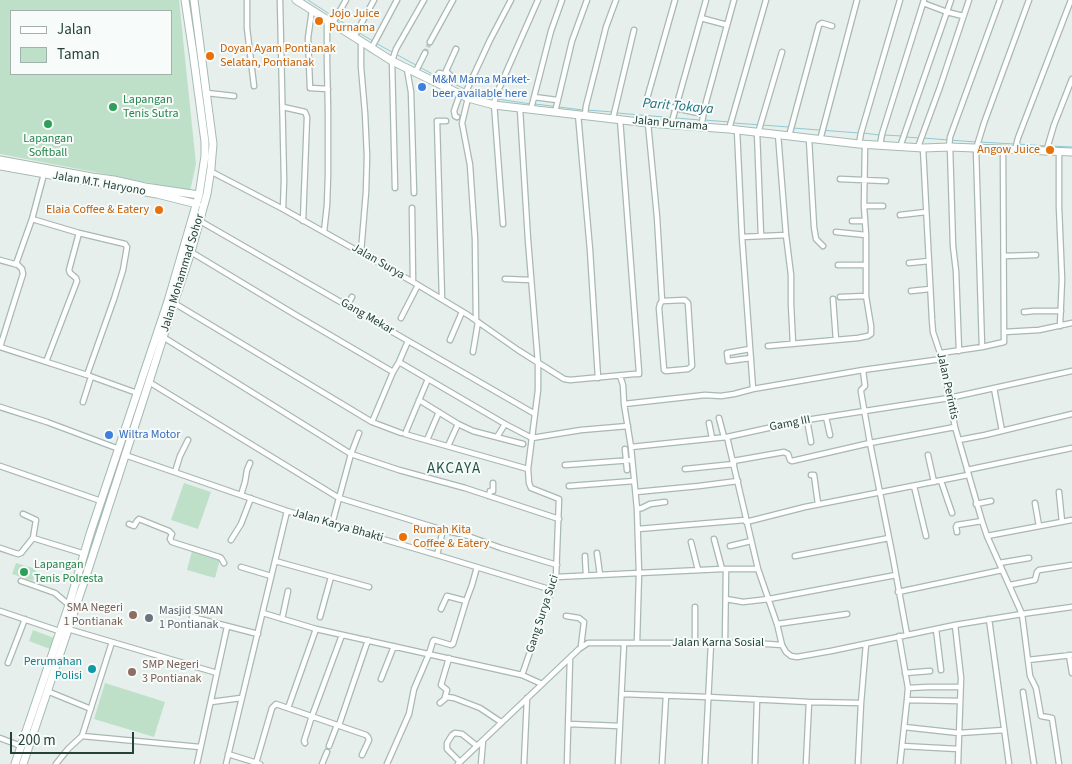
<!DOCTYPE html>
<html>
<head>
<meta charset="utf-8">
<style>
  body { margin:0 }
  #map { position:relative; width:1072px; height:764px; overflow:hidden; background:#e6efeb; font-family:"Source Sans 3",sans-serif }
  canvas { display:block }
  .legend { position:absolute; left:10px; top:10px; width:162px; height:65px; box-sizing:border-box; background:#f7fbf9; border:1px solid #a3b1ad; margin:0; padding:6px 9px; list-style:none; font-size:15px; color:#24423a }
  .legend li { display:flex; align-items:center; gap:10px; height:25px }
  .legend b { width:25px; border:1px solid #a3b1ad }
  .scale { position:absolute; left:10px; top:732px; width:124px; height:22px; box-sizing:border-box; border:2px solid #24423a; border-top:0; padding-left:6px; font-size:15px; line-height:18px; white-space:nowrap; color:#24423a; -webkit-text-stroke:4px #f7fbf9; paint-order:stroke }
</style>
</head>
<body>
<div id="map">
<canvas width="1072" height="764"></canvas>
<ul class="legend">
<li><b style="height:6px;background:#fff"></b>Jalan</li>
<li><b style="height:14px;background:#bfe0c8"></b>Taman</li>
</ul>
<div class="scale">200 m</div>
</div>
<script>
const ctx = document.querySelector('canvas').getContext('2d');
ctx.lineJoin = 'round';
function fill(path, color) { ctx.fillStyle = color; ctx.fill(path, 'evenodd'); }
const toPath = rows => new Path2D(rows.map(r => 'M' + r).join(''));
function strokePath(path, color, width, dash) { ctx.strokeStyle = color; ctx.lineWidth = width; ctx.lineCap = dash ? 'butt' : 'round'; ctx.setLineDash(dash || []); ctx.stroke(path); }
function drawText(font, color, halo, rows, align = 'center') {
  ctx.font = font + ' "Source Sans 3",sans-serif'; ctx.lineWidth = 4; ctx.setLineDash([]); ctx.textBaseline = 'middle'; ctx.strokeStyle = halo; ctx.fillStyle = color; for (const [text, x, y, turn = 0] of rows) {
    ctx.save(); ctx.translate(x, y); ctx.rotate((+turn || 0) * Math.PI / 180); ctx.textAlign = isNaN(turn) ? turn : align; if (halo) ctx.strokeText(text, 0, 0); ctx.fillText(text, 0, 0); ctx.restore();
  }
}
const green = toPath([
  [0,0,179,0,196,164,190,191,105,174,0,154],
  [11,11,171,11,171,74,11,74],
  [184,483,211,492,198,529,171,520],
  [192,551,220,559,215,578,187,570],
  [16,563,36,569,33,581,12,574],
  [33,630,54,638,50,649,29,641],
  [105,683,165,702,154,737,94,719]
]);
const stream = toPath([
  [308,0,334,17],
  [337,19,355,30],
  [358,32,381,46,436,76],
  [439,77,465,89],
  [469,91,494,98],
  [497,99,531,104],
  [535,104,583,110],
  [587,110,613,112],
  [617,113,700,120],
  [704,120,730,122],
  [734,123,789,127],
  [793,128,859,133],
  [863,133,879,135],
  [883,135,902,136],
  [906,137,919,138],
  [923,138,976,142],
  [980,142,1014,144],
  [1018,144,1046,146],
  [1050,146,1072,147]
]);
const streetTunnel = toPath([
  [425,53,430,42]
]);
const street = toPath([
  [247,0,247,28,254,86],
  [280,0,284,180,283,209],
  [675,0,646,102,703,114],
  [923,3,947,12,963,16],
  [312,10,308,38,310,88,328,89],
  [701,18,727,25],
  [333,23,346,0],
  [354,37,374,0],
  [361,42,361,67,365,113,367,156,366,192,361,252],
  [430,42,453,0],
  [371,49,397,0],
  [407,69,411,92,414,193],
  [415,73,425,53],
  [434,82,439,73,444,74,447,72],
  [447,88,452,77,446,71,456,49],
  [207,93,234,96],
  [464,96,490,40,511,0],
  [534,97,557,100],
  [468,98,462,123,470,165,475,239,476,320],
  [283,107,305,112,307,117,303,221],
  [520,109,528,240,538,363,538,390,528,469,529,483,531,488,559,499,556,577,522,675],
  [531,109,551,31,562,0],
  [555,112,572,41,587,0],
  [578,114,590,250,598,378],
  [585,115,586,106,598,59,606,27,616,0],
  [457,117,455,116,454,111,460,94],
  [613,118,634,30],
  [648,123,657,217,662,301,660,304,659,308,664,370,666,371,688,369,692,366,688,303,685,300,662,301],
  [671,125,706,0],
  [701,127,706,102,734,0],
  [729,129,766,0],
  [737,130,742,237,753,389],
  [757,132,761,236],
  [758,133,782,52],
  [778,134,786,235,791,275,791,304,793,344],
  [789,136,819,25,822,23,832,26],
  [809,139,814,227,816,239,823,246],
  [820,140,857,0],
  [859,144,861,133,900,0],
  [880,145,882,134,924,0],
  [900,147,951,0],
  [918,147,940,87,969,0],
  [949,147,950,137,1000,0],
  [950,147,953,246,956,271,959,351],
  [923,148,932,320,933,332,942,359,955,427,982,521,987,536,1022,614,1030,676,1036,688,1041,716,1052,718,1059,764],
  [1015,150,1018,138,1071,0],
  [1046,152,1054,125,1072,79],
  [1059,152,1059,207,1062,279,1060,326],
  [210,171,283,209,413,282,468,315,518,350,564,379,570,380,634,374,639,374,639,372,620,119],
  [840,179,886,181],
  [395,188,392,61,396,49,424,0],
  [864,206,883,206],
  [412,208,413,282],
  [900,215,926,212],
  [32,219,79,233,125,244,127,247,123,270,114,299,87,375],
  [200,221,535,414],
  [852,221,865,221],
  [503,224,494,103,497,93,538,0],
  [324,232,327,205,328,175,328,110,327,62,327,19],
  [836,232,866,235],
  [742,237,786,235],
  [191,252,294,314,393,372],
  [1004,256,1036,255],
  [0,260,18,265,22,269,23,274,0,347],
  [909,263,929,261],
  [16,264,32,219,44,174],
  [838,265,866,265],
  [505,279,531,280],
  [911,291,930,289],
  [840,297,866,296],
  [442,299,437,121,446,121],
  [833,299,836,340],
  [174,303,372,422,401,433],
  [347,306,352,297],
  [1024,312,1034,311,1061,311],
  [401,318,418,285],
  [1004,332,1039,330,1072,323],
  [163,337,351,454,399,470,465,488,559,519],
  [450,340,462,312],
  [768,346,858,338,868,336,871,334,871,326,866,296,866,235,864,206,865,144],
  [0,347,87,375,137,393],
  [982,347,976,149,984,123,1029,0],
  [750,349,727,353,728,361,751,358],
  [473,352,478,322],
  [941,353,982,347,1004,342,1003,149],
  [46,362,77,281,76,278,70,273,69,270,79,233],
  [399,362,505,424,532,438,581,430,628,426],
  [863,370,865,386,861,390,861,392,870,443,893,558,907,635],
  [620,376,623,385,624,404,631,447,637,509,639,573,637,642],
  [428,379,405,434,415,437,528,469],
  [149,382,339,498,443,530,465,535,501,548,557,565],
  [994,388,1002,431],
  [419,400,458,424,473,431,523,444],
  [83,402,91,377],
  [624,404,705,395,721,396,734,394,753,389,863,370,942,359],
  [0,407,47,422,119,449],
  [826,417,830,435],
  [719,418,724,437],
  [807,420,811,442],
  [372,422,393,372,399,362,408,341],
  [709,423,712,438],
  [497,437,505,424],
  [727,437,758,569,777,624,782,645,786,652,791,656,797,657,831,651,955,625,1022,614,1072,607],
  [427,440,439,412],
  [959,440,985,435,1072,414],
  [448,446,458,424],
  [631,447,727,437,800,421,949,398,1072,371],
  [625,449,627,470],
  [125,455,287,511,437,555,552,590],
  [928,455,934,482],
  [733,461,784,452,788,454,790,460,792,461,870,443,955,427],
  [565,465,632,460],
  [0,466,101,501],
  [685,469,734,464],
  [967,470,1072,448],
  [175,472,180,456,188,440],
  [811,475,814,475,818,504],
  [941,481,952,513],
  [569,486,634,481],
  [914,486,926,536],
  [636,492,699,486,738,481],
  [1059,492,1062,522],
  [241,495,245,482,247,470,250,463],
  [489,496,490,491,493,491,493,483],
  [1035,503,1039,526],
  [976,504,991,501],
  [637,509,642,508,650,504,665,502],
  [23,514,36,520,33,538],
  [746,522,805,507,968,475],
  [129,524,134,526,137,521,139,519,169,531,172,534,170,539,172,542,219,557,221,558,224,563],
  [332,524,351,454,359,433],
  [638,529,745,520],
  [957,532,956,527,957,525,982,521],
  [987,536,1072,520],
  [714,539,722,569],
  [231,540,241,524,251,498],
  [691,542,698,570],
  [730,546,751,541],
  [0,548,18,554,21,553,33,538,85,554],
  [597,553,600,575],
  [437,555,443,530],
  [585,556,586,575],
  [795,556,889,538],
  [275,561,369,587],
  [999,563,1029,558],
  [241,567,271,576],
  [556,577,722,569,758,569],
  [21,581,55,593,69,605],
  [1010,585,1035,580,1037,572,1039,570,1072,565],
  [898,592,1002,570],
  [726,599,743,602,769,599,896,575],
  [441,609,447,596,466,601,472,585,477,567],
  [0,611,59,631],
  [263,613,316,629,522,675,542,684],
  [566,616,579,618,584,622,581,646],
  [192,617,258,634],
  [320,617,331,577],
  [282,619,288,591],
  [989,619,1009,764],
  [777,624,847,614],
  [955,625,961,678,958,764],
  [68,629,217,673],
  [936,629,941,670],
  [899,636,908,688,907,700,900,764],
  [695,643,695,607],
  [725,643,726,569],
  [1069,655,1072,673],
  [1028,660,1072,655],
  [8,663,25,619],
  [905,673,930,671],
  [381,679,394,646],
  [908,688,928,687,960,687],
  [47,691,91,709],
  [1023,692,1034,764],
  [622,694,708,697,809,702,861,703],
  [445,697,447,690,441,685,449,658],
  [907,700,960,701],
  [211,702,241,698],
  [440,703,447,697,454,698,480,708,501,722],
  [288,708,316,629],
  [569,724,620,726],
  [339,725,368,640],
  [904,727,959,733,1004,730],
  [82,736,200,747],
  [0,738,21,746],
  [305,743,304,741,312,716,342,635],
  [329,746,337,725],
  [902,746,958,749],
  [228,754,260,764],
  [460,762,447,749,447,743,452,735,455,733,462,734,477,746],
  [256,763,272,708,276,704,366,735,368,737,369,740,362,755],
  [56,764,68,749,82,736,112,642],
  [197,764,227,627],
  [226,764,287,511],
  [322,764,327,752],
  [387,764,409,714,414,689,429,654,433,641,434,640,451,645,453,644,466,601],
  [458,764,579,649,588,643,753,643,782,645],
  [481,764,483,741],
  [524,764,527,698],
  [567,764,570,658],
  [618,764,624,643],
  [662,764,666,696],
  [705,764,711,643],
  [755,764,757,700],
  [806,764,809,702],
  [858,764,861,703,866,644]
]);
const secondary = toPath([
  [296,0,392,61,468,98,494,105,648,123,729,129,859,144,923,148,950,147,1072,152],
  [0,160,92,177,114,180,145,187,199,195],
  [0,166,157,194,197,204],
  [15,764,69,605,90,534,168,301,199,195,205,156,205,142,193,53,185,0],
  [23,764,86,576,149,382,174,303,191,252,207,194,211,168,213,144,194,0]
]);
const markers = [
  [319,21,5,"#e8710a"],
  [210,56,5,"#e8710a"],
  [422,87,5,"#3f7fe0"],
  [113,107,5,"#2e9e5b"],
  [48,124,5,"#2e9e5b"],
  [1050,150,5,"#e8710a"],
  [159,210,5,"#e8710a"],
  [109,435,5,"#3f7fe0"],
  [403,537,5,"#e8710a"],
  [24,572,5,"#2e9e5b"],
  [133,615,5,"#8d6e63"],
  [149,618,5,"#6b7280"],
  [92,669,5,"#0f9aa8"],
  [132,672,5,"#8d6e63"]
];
const foodNames = [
  ["Jojo Juice",329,14],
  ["Purnama",329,28],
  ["Doyan Ayam Pontianak",220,49],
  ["Selatan, Pontianak",220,63],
  ["Angow Juice",1040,150,"right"],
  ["Elaia Coffee & Eatery",149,210,"right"],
  ["Rumah Kita",413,530],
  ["Coffee & Eatery",413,544]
];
const shopNames = [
  ["M&M Mama Market-",432,80],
  ["beer available here",432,94],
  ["Wiltra Motor",119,435]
];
const leisureNames = [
  ["Lapangan",123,100],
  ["Tenis Sutra",123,114],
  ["Lapangan",48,139,"center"],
  ["Softball",48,153,"center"],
  ["Lapangan",34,565],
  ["Tenis Polresta",34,579]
];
const streetNames = [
  ["Jalan Purnama",670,124,5],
  ["Jalan M.T. Haryono",99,184,10],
  ["Jalan Surya",378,262,30],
  ["Jalan Mohammad Sohor",183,273,-73],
  ["Gang Mekar",367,317,30],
  ["Jalan Perintis",947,386,78],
  ["Gamg III",790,424,-11],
  ["Jalan Karya Bhakti",338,526,16],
  ["Gang Surya Suci",543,614,-72],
  ["Jalan Karna Sosial",718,643]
];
const educationNames = [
  ["SMA Negeri",123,608],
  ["1 Pontianak",123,622],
  ["SMP Negeri",142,665,"left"],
  ["3 Pontianak",142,679,"left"]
];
const worshipNames = [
  ["Masjid SMAN",159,611],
  ["1 Pontianak",159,625]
];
const cultureNames = [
  ["Perumahan",82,662],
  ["Polisi",82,676]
];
const waterNames = [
  ["Parit Tokaya",678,107,5]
];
const quarterNames = [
  ["AKCAYA",454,470]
];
fill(green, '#bfe0c8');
strokePath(stream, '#8ec9d4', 1);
strokePath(streetTunnel, '#bfccc8', 4.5, [4.5, 2]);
strokePath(street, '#a8b8b2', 7);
strokePath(secondary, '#a4bbb3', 9);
strokePath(street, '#fff', 4.5);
strokePath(secondary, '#fff', 7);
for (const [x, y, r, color] of markers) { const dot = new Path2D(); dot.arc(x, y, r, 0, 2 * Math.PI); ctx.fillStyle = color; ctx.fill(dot); strokePath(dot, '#f7fbf9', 2); }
drawText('12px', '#c56008', '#f7fbf9', foodNames, 'left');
drawText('12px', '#366cbe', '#f7fbf9', shopNames, 'left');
drawText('12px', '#27864d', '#f7fbf9', leisureNames, 'left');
drawText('12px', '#24423a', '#f7fbf9', streetNames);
drawText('12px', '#785e54', '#f7fbf9', educationNames, 'right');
drawText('12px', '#5b616d', '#f7fbf9', worshipNames, 'left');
drawText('12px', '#0d838f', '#f7fbf9', cultureNames, 'right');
drawText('italic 14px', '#1c6f80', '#f7fbf9', waterNames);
ctx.letterSpacing = '1px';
drawText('15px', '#1f5548', '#f7fbf9', quarterNames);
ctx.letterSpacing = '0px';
</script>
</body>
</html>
